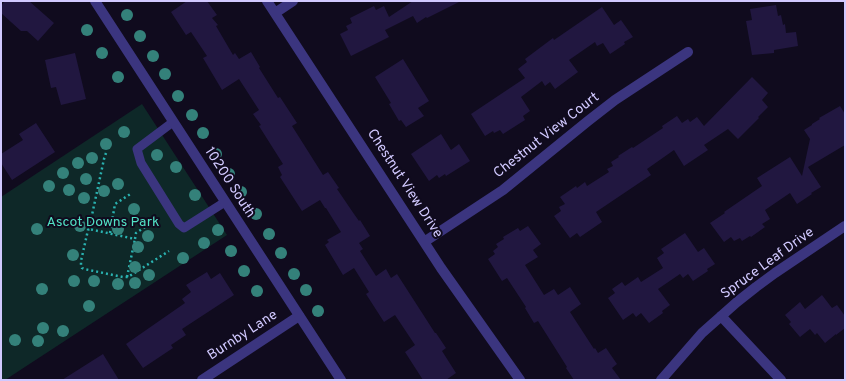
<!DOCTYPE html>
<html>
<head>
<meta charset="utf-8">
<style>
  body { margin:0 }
  #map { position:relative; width:846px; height:381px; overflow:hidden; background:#100b1e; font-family:Overpass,sans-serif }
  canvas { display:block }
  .frame { position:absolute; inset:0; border:2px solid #d1c9ff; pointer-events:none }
</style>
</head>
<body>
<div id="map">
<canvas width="846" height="381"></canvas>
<div class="frame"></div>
</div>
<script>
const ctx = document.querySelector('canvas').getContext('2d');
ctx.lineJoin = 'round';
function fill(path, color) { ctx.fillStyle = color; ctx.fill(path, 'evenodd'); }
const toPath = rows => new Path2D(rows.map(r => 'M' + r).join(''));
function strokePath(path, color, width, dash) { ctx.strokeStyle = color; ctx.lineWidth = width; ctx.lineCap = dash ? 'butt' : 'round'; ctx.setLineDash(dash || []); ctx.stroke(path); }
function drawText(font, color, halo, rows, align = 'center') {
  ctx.font = font + ' Overpass,sans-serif'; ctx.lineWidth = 4; ctx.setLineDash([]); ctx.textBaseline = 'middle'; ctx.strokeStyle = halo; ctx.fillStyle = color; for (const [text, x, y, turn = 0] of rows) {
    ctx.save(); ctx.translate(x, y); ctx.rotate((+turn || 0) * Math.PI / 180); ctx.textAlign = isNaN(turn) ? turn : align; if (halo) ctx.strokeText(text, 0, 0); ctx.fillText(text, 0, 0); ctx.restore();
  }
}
const green = toPath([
  [142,104,227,235,5,380,1,380,1,197]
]);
const building = toPath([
  [5,1,29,1,54,23,38,41,27,31,21,31,1,13,1,6],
  [187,1,207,1,217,15,212,18,218,25,216,26,233,55,235,53,239,59,251,52,260,67,259,68,278,98,280,97,297,123,292,126,299,137,323,175,328,172,339,188,337,189,354,214,359,221,360,220,370,236,359,243,363,249,360,251,376,276,386,269,391,278,397,274,435,333,436,333,446,348,442,351,456,373,446,380,423,380,405,352,415,345,395,315,384,322,366,294,369,292,354,268,343,275,325,245,329,242,327,240,341,232,326,208,325,208,320,200,302,211,280,177,282,175,278,167,283,164,259,126,261,125,253,114,259,110,239,79,222,90,203,58,207,56,191,32,186,35,171,12],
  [413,1,461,1,427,18,426,17,417,23,413,16,385,30,389,37,351,56,340,34,348,30,346,26,352,23,350,18,374,6,376,10,384,6,389,17],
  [776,5,778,16,781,15,783,25,785,24,786,33,796,32,798,46,774,50,774,53,752,55,746,21,752,20,750,9],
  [602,7,614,25,621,20,633,37,624,42,625,44,610,54,603,43,597,46,595,42,569,60,578,72,555,89,550,82,545,86,542,81,521,97,530,111,523,116,525,120,503,134,500,130,494,133,493,131,485,136,471,114,525,78,518,69,527,62,525,59,553,38,554,40],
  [75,53,86,99,61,105,56,87,51,88,45,60],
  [403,59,429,101,418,108,424,116,406,127,401,120,399,121,389,104,391,103,375,77],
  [752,77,768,93,762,100,768,107,758,117,759,118,738,139,728,129,704,145,708,150,684,166,674,150,647,169,651,175,596,212,602,222,580,237,577,233,570,238,554,216,561,211,559,207,565,204,560,197,576,186,577,188,585,182,587,186,609,172,607,169,613,166,611,162,619,157,618,156,632,147,633,148,663,128,662,126,677,116,682,123,688,119,690,122,697,117,704,126],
  [840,106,845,114,845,145,808,167,821,187,811,193,812,194,797,204,790,193,765,210,770,219,762,224,765,227,751,237,750,236,742,241,740,238,734,241,731,237,724,242,710,223,725,213,724,212,762,186,757,178,790,157,802,176,810,139,804,130,812,125,812,124,820,119,819,118],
  [36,123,55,152,12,180,1,163,1,154,23,140,19,134],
  [441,134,451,150,459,144,470,161,446,176,445,174,439,178,437,175,429,181,411,154],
  [528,226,541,244,533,250,538,257,525,265,544,295,554,289,558,295,570,287,581,304,570,312,594,349,595,348,598,353,606,348,617,364,612,368,621,380,574,380,566,368,567,367,562,359,538,321,534,323,525,308,526,307,507,278,502,281,488,259,495,254,493,251,498,247,496,244,504,239,503,237,518,228,520,231],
  [685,233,698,252,704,248,715,264,707,269,708,271,693,281,688,274,683,278,680,274,658,289,670,305,662,311,663,313,649,323,641,313,636,317,633,313,623,320,608,298,615,293,612,289,622,282,625,286,638,277,641,282,663,268,657,258,664,253,661,249],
  [207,272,211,279,220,273,234,295,182,329,186,335,171,345,173,348,143,368,126,344,185,303,182,299,191,292,186,285],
  [822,295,832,308,837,305,845,316,845,328,836,335,836,334,825,343,817,333,815,335,810,329,800,337,789,324,791,322,785,315,800,302,805,309],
  [103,354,119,380,62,380]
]);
const path = toPath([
  [106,153,104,159,89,229,135,239,136,233,151,223],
  [89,229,88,230,81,261,81,265,82,268,84,269,123,277,128,277,169,251],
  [110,233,115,204,132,193],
  [127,277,135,239]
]);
const service = toPath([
  [173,122,137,149,141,163,179,224,184,228,225,202]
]);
const minor = toPath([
  [267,1,441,268,520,380],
  [275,13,293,1],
  [424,242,503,190,588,121,615,100,688,52],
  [721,316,781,380],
  [202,380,299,316],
  [661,380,702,333,737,302,756,287,775,273,845,226]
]);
const tertiary = toPath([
  [95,1,341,380]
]);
const trees = [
  [127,15],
  [87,30],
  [140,36],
  [102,53],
  [153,56],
  [165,74],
  [118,77],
  [178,96],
  [192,115],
  [124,132],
  [203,133],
  [106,144],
  [216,154],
  [157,155],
  [92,158],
  [78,163],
  [176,167],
  [63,173],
  [229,174],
  [86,179],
  [118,184],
  [49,186],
  [69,190],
  [104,191],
  [241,192],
  [195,195],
  [84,198],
  [134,209],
  [256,214],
  [80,226],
  [37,229],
  [118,229],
  [218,230],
  [269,234],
  [148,236],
  [204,243],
  [138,247],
  [231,251],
  [281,253],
  [73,255],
  [183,258],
  [135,267],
  [244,271],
  [294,274],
  [149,275],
  [74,281],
  [94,281],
  [135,283],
  [118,284],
  [42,289],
  [306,290],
  [257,291],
  [89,306],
  [318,311],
  [43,328],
  [63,331],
  [15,340],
  [38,341]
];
const streetNames = [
  ["Chestnut View Court",547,136,-38],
  ["10200 South",229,183,57],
  ["Chestnut View Drive",404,184,57],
  ["Spruce Leaf Drive",768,264,-36],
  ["Burnby Lane",243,336,-33]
];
const parkNames = [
  ["Ascot Downs Park",103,223]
];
fill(green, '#0e2828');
fill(building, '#211740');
strokePath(path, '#2ab2b0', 2.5, [2, 3]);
strokePath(service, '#3b357f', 9);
strokePath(minor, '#3b357f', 10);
strokePath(tertiary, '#3b357f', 10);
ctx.fillStyle = '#34817a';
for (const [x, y] of trees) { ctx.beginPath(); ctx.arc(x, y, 6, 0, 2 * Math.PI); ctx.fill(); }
drawText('14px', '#d1c9ff', '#100b1e', streetNames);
drawText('14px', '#52e1c5', '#100b1e', parkNames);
</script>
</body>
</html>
